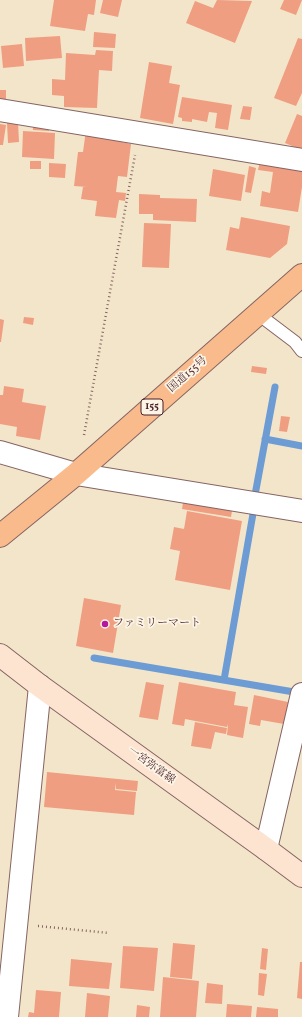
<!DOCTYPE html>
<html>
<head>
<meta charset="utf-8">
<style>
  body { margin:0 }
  canvas { display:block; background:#f3e5ca }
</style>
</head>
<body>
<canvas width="302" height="1017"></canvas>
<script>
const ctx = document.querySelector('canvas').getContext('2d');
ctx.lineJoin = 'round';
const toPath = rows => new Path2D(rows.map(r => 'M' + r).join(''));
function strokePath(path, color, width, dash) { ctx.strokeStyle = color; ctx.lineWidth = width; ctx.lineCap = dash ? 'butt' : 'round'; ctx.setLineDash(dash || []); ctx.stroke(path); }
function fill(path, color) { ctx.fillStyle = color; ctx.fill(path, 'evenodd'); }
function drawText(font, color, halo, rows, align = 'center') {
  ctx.font = font + ' Vollkorn,"Noto Serif JP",serif'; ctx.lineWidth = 3.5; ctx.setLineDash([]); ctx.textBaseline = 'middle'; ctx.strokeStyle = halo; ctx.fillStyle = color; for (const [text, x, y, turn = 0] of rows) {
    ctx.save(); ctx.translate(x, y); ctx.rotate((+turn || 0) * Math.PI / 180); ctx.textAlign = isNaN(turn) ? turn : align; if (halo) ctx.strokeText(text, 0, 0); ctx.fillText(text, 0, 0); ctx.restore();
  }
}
const stream = toPath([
  [265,439,302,446],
  [255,495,275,387],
  [94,658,294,692],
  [224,680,254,508]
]);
const building = toPath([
  [54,0,96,0,94,15,88,14,85,31,50,26],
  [103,0,122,0,118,17,100,13],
  [217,0,252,1,235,43,186,23,195,1,213,8],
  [284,0,302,0,296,15,280,9],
  [94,32,116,34,115,48,93,47],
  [60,36,62,58,26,61,25,38],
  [298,38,302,39,302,93,296,106,274,98],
  [22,44,24,66,3,68,1,46],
  [96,50,113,51,112,71,99,70,97,108,64,107,64,96,52,95,52,79,65,80,66,53,95,55],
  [149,62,172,66,169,83,180,85,173,124,140,118],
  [0,90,6,90,6,101,0,101],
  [182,97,232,105,228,130,215,128,217,113,209,112,207,122,192,119,192,122,182,121,182,118,178,117],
  [243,106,252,107,250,120,240,119],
  [297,114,302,116,302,150,285,143],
  [18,122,19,142,8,143,7,123],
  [0,124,6,125,3,145,0,145],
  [33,125,49,125,49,131,33,130],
  [86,130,123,134,122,142,131,144,127,177,118,176,116,192,126,193,125,201,119,200,116,218,95,216,97,201,81,199,83,187,87,187,74,186,78,152,83,152],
  [23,131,55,133,54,159,22,157],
  [30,161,41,161,41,169,30,169],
  [260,161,302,168,302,187,298,212,260,206,262,191,270,193,273,172,258,170],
  [49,163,66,164,65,178,49,177],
  [249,166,256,168,251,193,245,192],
  [213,169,245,175,241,201,209,196],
  [139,194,160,195,160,198,197,199,196,222,153,220,153,214,139,214],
  [241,217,290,226,287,244,270,258,226,250,230,227,239,229],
  [144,223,171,224,169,268,142,267],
  [24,317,34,318,33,325,23,323],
  [0,319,4,320,1,342,0,342],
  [252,366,267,368,266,374,251,372],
  [4,386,24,389,22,402,46,406,40,440,16,436,17,427,0,424,0,395,3,395],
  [281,416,290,417,287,432,279,431],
  [184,496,233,505,231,517,182,509],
  [187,511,242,521,230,590,175,580,180,551,170,549,174,527,184,529],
  [84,598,121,605,113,653,76,646],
  [146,682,164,685,158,720,139,717],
  [179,682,236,692,234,705,248,707,243,738,227,735,228,724,227,727,185,719,184,726,172,724],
  [254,695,288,702,284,724,261,720,260,726,249,724],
  [195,722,227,728,226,734,215,732,211,749,191,746],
  [47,772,138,781,137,791,116,789,116,783,115,790,136,792,134,815,44,807],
  [173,943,195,945,192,979,170,977],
  [123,946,158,948,154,991,120,988],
  [262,948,268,949,266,970,260,969],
  [71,959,112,963,109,989,69,986],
  [300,962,302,962,302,999,297,998],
  [259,973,267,974,264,996,258,995],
  [163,977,199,981,196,1017,160,1017],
  [207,983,223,985,222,1004,205,1003],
  [36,990,61,992,59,1017,28,1017,29,1012,34,1013],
  [87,993,110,996,108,1017,85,1017],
  [227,1004,252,1006,251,1017,226,1017],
  [137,1005,150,1007,149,1017,136,1017],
  [257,1007,278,1009,278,1017,256,1017]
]);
const path = toPath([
  [84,435,135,155],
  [38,926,109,933]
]);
const lane = toPath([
  [258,314,295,342,302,351]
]);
const street = toPath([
  [0,110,302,160],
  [0,452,76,474,302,511],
  [266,849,302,694],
  [7,1017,40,686]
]);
const secondary = toPath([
  [0,655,40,686,266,849,302,876]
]);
const highway = toPath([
  [0,536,76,474,302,275]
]);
const markers = [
  [105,624,4,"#b5179e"]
];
const shields = [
  [152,407,22]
];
const shieldNames = [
  ["155",152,407]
];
const streetNames = [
  ["国道155号",188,375,-41],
  ["一宮弥富線",151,766,36]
];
const poiNames = [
  ["ファミリーマート",113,624]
];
strokePath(stream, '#6d9cd5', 7);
fill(building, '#f09e81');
strokePath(lane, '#856463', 14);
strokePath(street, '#856463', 24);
strokePath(secondary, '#856463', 24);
strokePath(highway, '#856463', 24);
strokePath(path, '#856463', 2.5, [1, 3]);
strokePath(lane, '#fff', 12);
strokePath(street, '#fff', 22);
strokePath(secondary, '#fde4d1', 22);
strokePath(highway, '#fabb8c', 22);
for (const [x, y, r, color] of markers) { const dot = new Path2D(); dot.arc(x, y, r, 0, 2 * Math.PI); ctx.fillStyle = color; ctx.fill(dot); strokePath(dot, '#fcf5e5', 1.5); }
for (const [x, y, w] of shields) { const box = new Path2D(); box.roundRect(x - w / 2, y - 8, w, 16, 3); ctx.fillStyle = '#fcf5e5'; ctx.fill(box); strokePath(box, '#4a1f2b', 1); }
drawText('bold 10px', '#4a1f2b', null, shieldNames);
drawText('11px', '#4a1f2b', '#fcf5e5', streetNames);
drawText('11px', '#4a1f2b', '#fcf5e5', poiNames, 'left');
</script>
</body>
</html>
